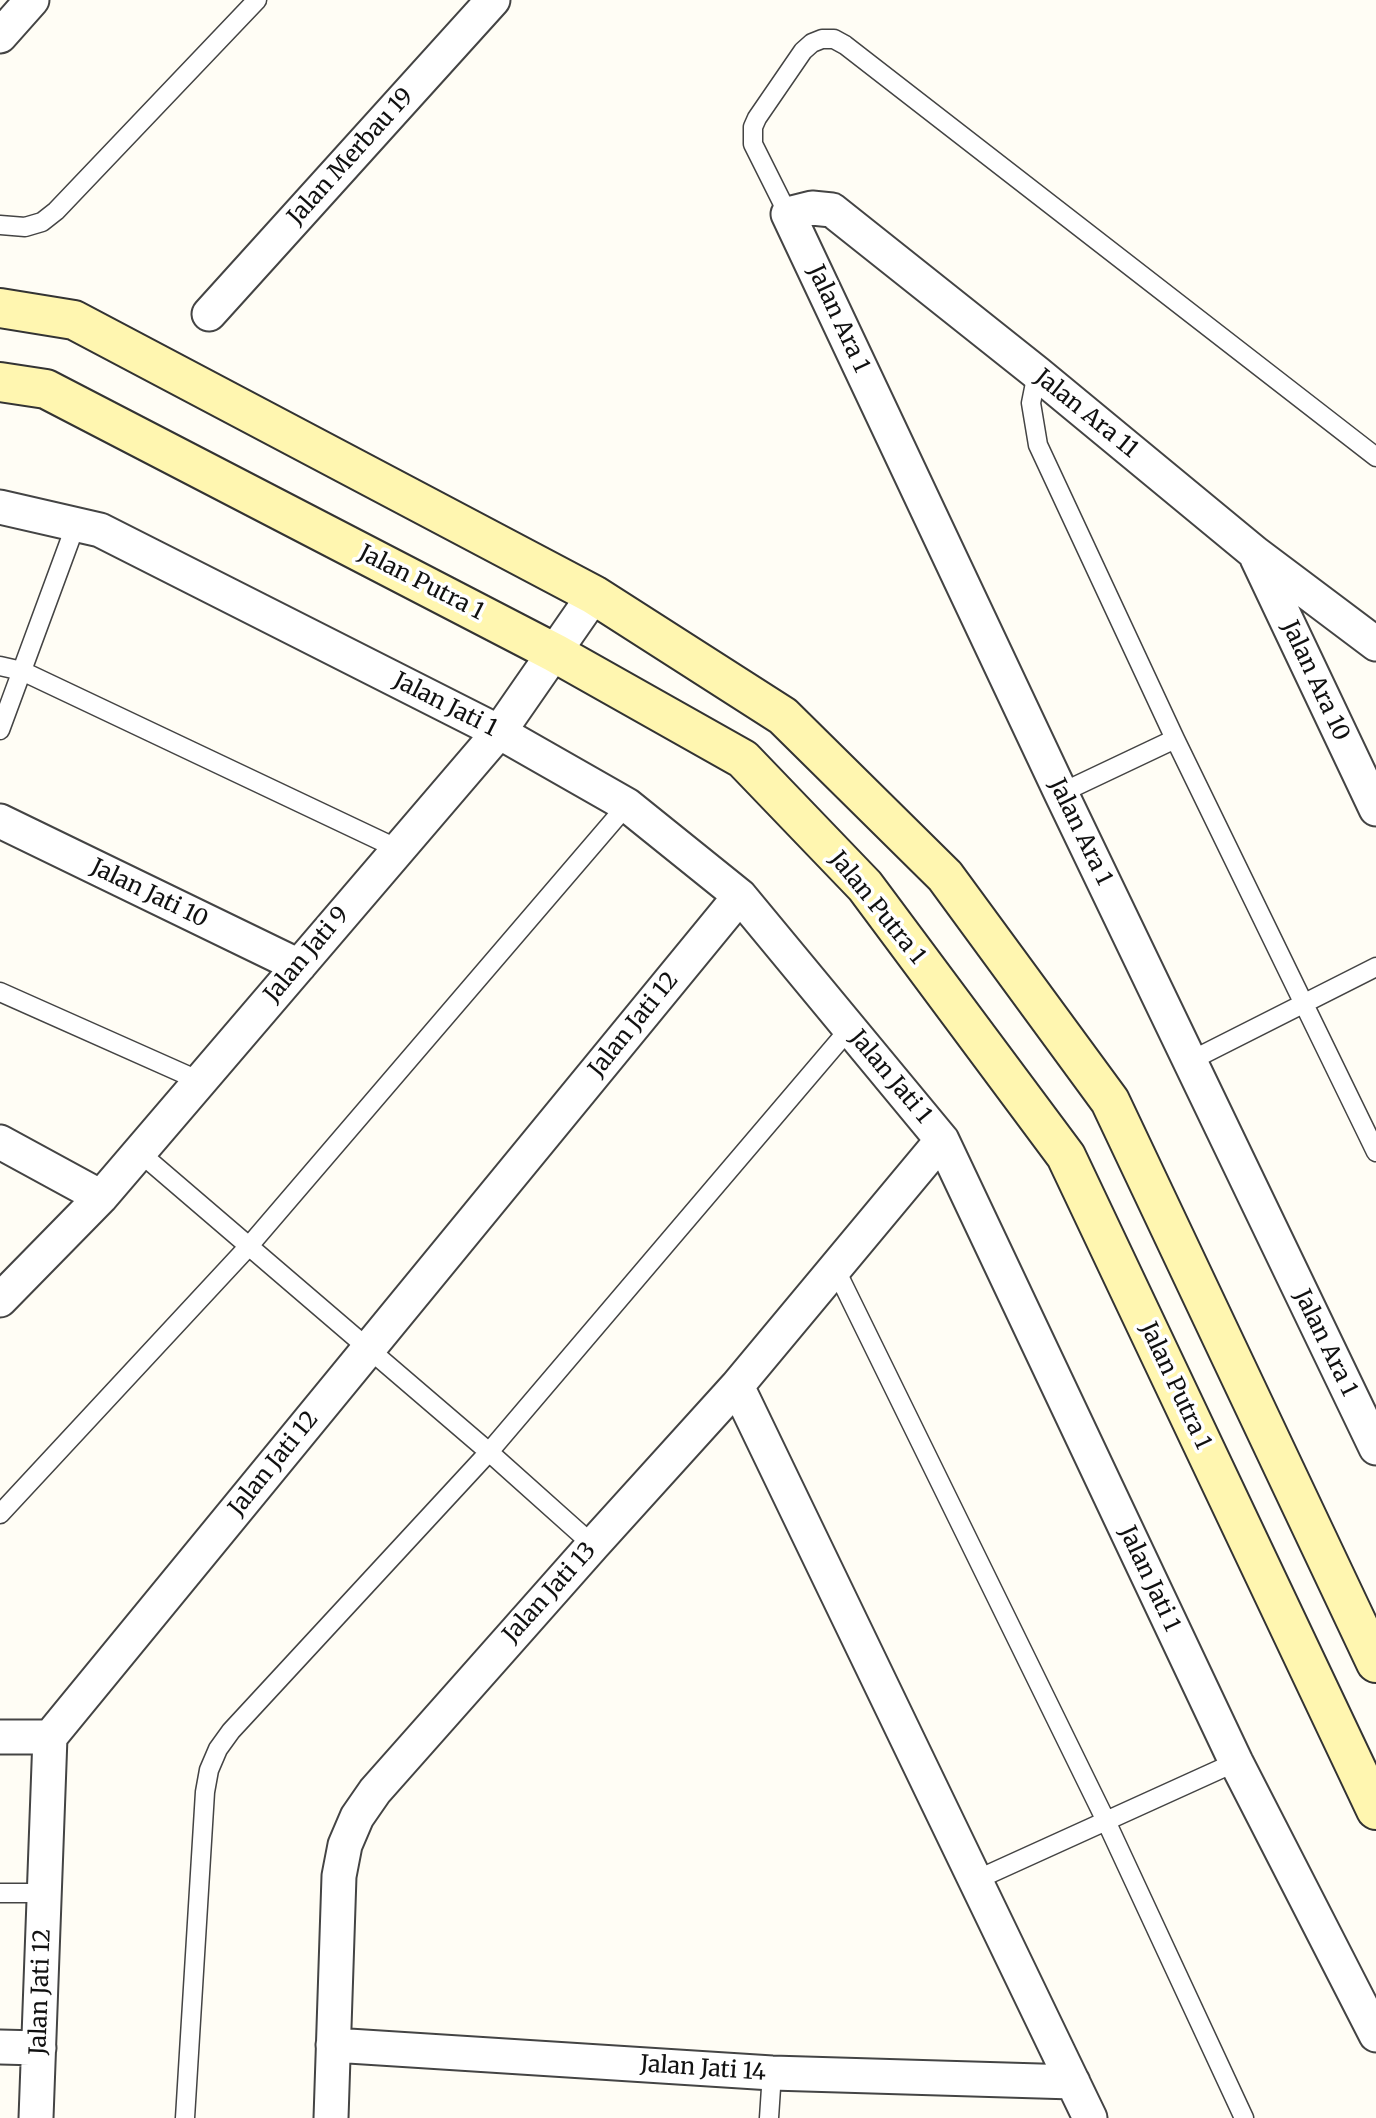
<!DOCTYPE html>
<html>
<head>
<meta charset="utf-8">
<style>
  body { margin:0 }
  canvas { display:block; background:#fffdf5 }
</style>
</head>
<body>
<canvas width="1376" height="2118"></canvas>
<script>
const ctx = document.querySelector('canvas').getContext('2d');
ctx.lineJoin = 'round';
const toPath = rows => new Path2D(rows.map(r => 'M' + r).join(''));
function strokePath(path, color, width, dash) { ctx.strokeStyle = color; ctx.lineWidth = width; ctx.lineCap = dash ? 'butt' : 'round'; ctx.setLineDash(dash || []); ctx.stroke(path); }
function drawText(font, color, halo, rows, align = 'center') {
  ctx.font = font + ' Merriweather,serif'; ctx.lineWidth = 7; ctx.setLineDash([]); ctx.textBaseline = 'middle'; ctx.strokeStyle = halo; ctx.fillStyle = color; for (const [text, x, y, turn = 0] of rows) {
    ctx.save(); ctx.translate(x, y); ctx.rotate((+turn || 0) * Math.PI / 180); ctx.textAlign = isNaN(turn) ? turn : align; if (halo) ctx.strokeText(text, 0, 0); ctx.fillText(text, 0, 0); ctx.restore();
  }
}
const service = toPath([
  [788,214,753,144,753,127,757,118,803,51,812,43,822,39,834,39,845,45,1376,457],
  [0,225,25,227,42,222,56,211,257,0],
  [1037,373,1031,403,1038,445,1175,739,1376,1152],
  [0,666,22,671,398,849],
  [0,730,76,524],
  [1061,793,1175,739],
  [0,992,200,1081],
  [1190,1061,1376,967],
  [139,1152,489,1452,593,1545],
  [835,1268,1106,1821,1244,2118],
  [0,1514,249,1246,627,805],
  [976,1880,1236,1762],
  [0,1893,44,1893],
  [185,2118,205,1792,209,1770,218,1749,231,1731,489,1452,850,1028],
  [769,2118,772,2073]
]);
const minor = toPath([
  [0,36,32,0],
  [209,314,493,0],
  [0,507,100,530,499,732,627,805,740,896,942,1140,1236,1762,1376,2035],
  [1257,558,1376,809],
  [1376,644,1255,553,1037,373,832,210,812,208,788,214,1061,793,1376,1448],
  [0,821,299,966],
  [0,1142,101,1197],
  [0,1300,101,1197,499,732,594,595],
  [737,1386,1090,2118],
  [0,1737,50,1737],
  [333,2045,772,2073,1073,2082],
  [0,2047,39,2048],
  [36,2118,50,1737,740,896],
  [331,2118,339,1876,345,1845,357,1817,375,1791,593,1545,737,1386,942,1140]
]);
const secondary = toPath([
  [0,308,74,320,594,595,783,716,945,876,1110,1101,1376,1663],
  [0,382,46,389,555,653,743,759,865,886,1066,1156,1376,1810]
]);
const streetNames = [
  ["Jalan Merbau 19",351,157,-48],
  ["Jalan Ara 1",838,319,65],
  ["Jalan Ara 11",1086,414,39],
  ["Jalan Putra 1",421,583,27],
  ["Jalan Ara 10",1315,681,65],
  ["Jalan Jati 1",445,705,27],
  ["Jalan Ara 1",1080,832,64],
  ["Jalan Jati 10",149,894,26],
  ["Jalan Putra 1",877,908,51],
  ["Jalan Jati 9",307,955,-50],
  ["Jalan Jati 12",634,1025,-51],
  ["Jalan Jati 1",890,1077,50],
  ["Jalan Ara 1",1325,1343,64],
  ["Jalan Putra 1",1175,1386,65],
  ["Jalan Jati 12",274,1464,-51],
  ["Jalan Jati 1",1149,1579,65],
  ["Jalan Jati 13",550,1593,-48],
  ["Jalan Jati 12",41,1992,-88],
  ["Jalan Jati 14",703,2069,4]
];
strokePath(service, '#444', 21);
strokePath(minor, '#444', 37);
strokePath(secondary, '#333', 42);
strokePath(service, '#fff', 18);
strokePath(minor, '#fff', 33);
strokePath(secondary, '#fff6b0', 38);
drawText('23px', '#111', '#fff', streetNames);
</script>
</body>
</html>
